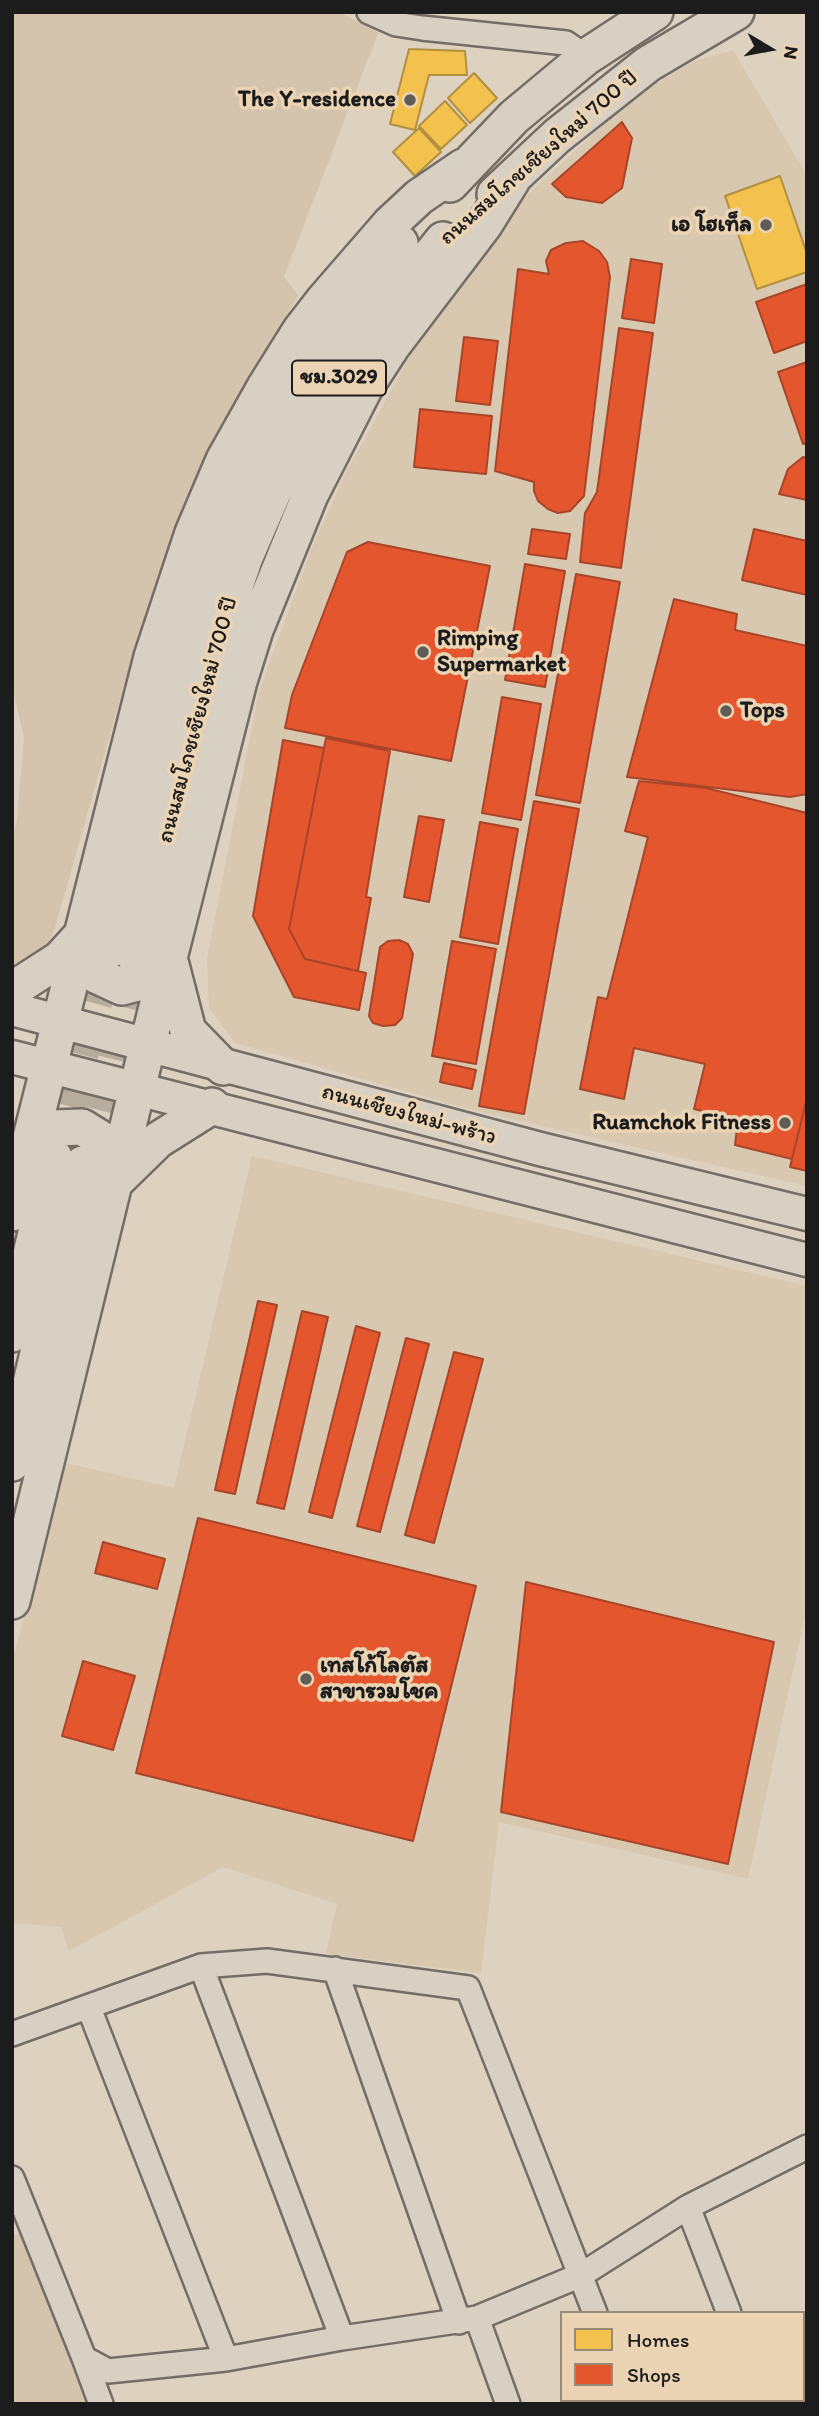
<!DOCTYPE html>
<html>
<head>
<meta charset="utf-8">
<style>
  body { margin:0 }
  #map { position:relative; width:819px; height:2416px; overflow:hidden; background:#ddd1c0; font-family:Itim,sans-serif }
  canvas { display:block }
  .frame { position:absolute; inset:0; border:14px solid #1c1c1c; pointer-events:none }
  .legend { position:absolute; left:560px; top:2311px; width:245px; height:91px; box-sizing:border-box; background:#ead4b3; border:2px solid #988a77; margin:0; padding:9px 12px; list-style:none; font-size:21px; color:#1c1c1c }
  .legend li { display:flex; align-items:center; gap:14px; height:35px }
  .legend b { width:35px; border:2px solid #988a77 }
  .north { position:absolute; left:735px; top:14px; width:70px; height:70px; -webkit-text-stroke:5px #ead4b3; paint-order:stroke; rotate:100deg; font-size:19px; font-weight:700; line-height:28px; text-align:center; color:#1c1c1c }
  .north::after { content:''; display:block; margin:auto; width:24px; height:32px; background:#1c1c1c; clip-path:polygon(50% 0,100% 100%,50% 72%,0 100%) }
</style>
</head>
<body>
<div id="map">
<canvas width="819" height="2416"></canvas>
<div class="frame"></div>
<ul class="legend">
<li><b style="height:19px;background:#f2c14e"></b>Homes</li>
<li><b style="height:19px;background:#e4572e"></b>Shops</li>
</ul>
<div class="north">N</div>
</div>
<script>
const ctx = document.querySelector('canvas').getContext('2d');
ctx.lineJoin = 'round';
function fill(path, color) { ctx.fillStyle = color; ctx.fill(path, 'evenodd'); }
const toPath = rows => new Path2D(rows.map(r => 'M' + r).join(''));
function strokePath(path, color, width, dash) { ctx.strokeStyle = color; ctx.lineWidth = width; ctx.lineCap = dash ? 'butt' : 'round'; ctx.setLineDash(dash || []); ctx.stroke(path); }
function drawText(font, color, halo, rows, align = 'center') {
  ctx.font = font + ' Itim,"Playpen Sans Thai",sans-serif'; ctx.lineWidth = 7; ctx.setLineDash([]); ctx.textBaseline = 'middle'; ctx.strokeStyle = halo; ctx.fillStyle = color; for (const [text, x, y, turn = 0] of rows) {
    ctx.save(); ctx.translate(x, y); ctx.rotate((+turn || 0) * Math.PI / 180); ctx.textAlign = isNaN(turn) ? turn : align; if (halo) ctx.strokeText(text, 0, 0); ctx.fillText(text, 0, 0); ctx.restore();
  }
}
const built = toPath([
  [733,50,807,176,807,1186,476,1111,235,1043,209,1008,207,958,259,691,311,550,343,478,414,349,522,200,635,96,695,61],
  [252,1156,807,1286,807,1606,748,1879,499,1822,481,1973,326,1954,337,1904,223,1867,69,1951,61,1927,12,1923,12,1662,66,1463,174,1488]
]);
const green = toPath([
  [12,12,340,12,378,33,284,277,298,295,207,454,123,689,54,931,38,962,12,977,12,841,17,821,24,737,12,686],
  [24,2232,91,2404,12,2404,12,2236]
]);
const homes = toPath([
  [409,49,465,51,467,75,429,75,415,130,390,124,409,49],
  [474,73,497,98,470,123,448,98,474,73],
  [445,101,467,125,441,149,419,126,445,101],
  [419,128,441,152,415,176,393,152,419,128],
  [780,176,807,254,807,272,757,289,725,196,780,176]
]);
const shops = toPath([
  [622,122,632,138,622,188,602,203,566,197,552,184,622,122],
  [583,241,599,251,607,262,610,277,584,496,570,511,558,513,548,509,538,501,534,491,534,482,495,471,518,269,549,274,546,261,551,250,566,243,583,241],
  [631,259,662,264,654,323,622,318,631,259],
  [807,284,807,341,774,353,756,302,807,284],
  [619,328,653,333,621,568,580,562,585,513,597,492,619,328],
  [464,337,498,341,490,405,456,401,464,337],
  [807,362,807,443,803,444,778,372,807,362],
  [420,409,492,416,486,474,414,467,420,409],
  [803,457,807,458,807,500,779,494,788,469,803,457],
  [532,529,570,534,566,559,528,554,532,529],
  [754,529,807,541,807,595,742,580,754,529],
  [368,542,490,566,451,761,285,728,292,695,347,552,368,542],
  [525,564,565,571,545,687,505,680,525,564],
  [576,574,620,582,580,803,536,795,576,574],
  [674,599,737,614,735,630,807,646,807,794,790,797,627,777,674,599],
  [502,697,541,704,521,820,482,813,502,697],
  [326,738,390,751,366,897,371,898,358,971,305,959,289,929,326,738],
  [283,740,324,748,289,929,305,959,366,973,359,1010,294,997,253,916,283,740],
  [639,781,706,788,807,813,807,1098,792,1159,735,1145,738,1120,694,1109,705,1064,634,1048,624,1099,580,1089,598,997,607,999,648,837,625,831,639,781],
  [534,801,579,809,524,1114,479,1106,534,801],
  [419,816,444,820,429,902,404,897,419,816],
  [480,822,518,829,498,944,460,937,480,822],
  [399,940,408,944,413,954,402,1018,395,1025,383,1026,373,1023,369,1016,380,947,388,941,399,940],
  [452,941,496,949,476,1064,432,1056,452,941],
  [444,1063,476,1070,472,1089,440,1082,444,1063],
  [807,1098,807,1171,790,1167,807,1098],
  [258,1301,277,1305,235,1494,215,1490,258,1301],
  [302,1311,328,1317,284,1509,257,1503,302,1311],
  [356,1326,380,1333,332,1518,309,1512,356,1326],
  [406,1338,429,1344,380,1532,357,1526,406,1338],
  [454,1352,483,1359,434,1543,405,1535,454,1352],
  [198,1518,476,1586,413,1841,136,1773,198,1518],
  [103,1542,165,1559,157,1589,95,1573,103,1542],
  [526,1582,774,1642,728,1864,501,1812,526,1582],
  [83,1661,135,1676,113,1750,62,1736,83,1661]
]);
const primaryTunnel = toPath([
  [54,1157,108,951],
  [84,1161,135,957]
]);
const street = toPath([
  [369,12,396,24,422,28,566,43,586,57],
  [201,1966,342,2338],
  [335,1969,459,2322],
  [89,2008,226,2359],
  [12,2034,201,1966,267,1961,468,1988,595,2313],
  [12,2178,84,2358,108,2371,226,2359,342,2338,477,2318,581,2275,688,2207,807,2147],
  [688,2207,729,2313],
  [477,2318,508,2404],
  [84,2358,101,2404],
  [628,2400,629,2404],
  [762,2400,764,2404]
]);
const secondary = toPath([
  [12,1009,540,1149,807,1214],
  [12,1057,807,1260]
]);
const primary = toPath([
  [450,184,514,117,586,57,655,12],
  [495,194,557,136,648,64,736,12],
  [80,937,87,964,96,975,122,987,149,980,169,958],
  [108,951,182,665,222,547,255,476,336,332,400,243],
  [135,957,206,672,245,557,274,490,358,347,443,240],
  [171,965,188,1031,223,1067],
  [12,990,60,959,80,937],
  [25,1159,42,1136,54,1128,82,1127,106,1142,113,1155,115,1180],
  [114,1183,158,1140,212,1106],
  [12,1213,152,657,193,533,224,460,265,387,300,331,324,300,390,224,419,197,463,167],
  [12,1334,54,1157],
  [12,1463,83,1164],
  [12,1601,169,958,239,681,255,630,310,495,364,389,392,346,484,225,512,180]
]);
const markers = [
  [410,100,7,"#605b55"],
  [766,225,7,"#605b55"],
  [423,652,7,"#605b55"],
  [726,711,7,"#605b55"],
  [785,1123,7,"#605b55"],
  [306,1679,7,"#605b55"]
];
const shields = [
  [339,378,94]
];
const shieldNames = [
  ["ชม.3029",339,378]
];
const poiNames = [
  ["The Y-residence",396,100],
  ["เอ โฮเท็ล",752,225],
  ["Rimping",437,639,"left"],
  ["Supermarket",437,665,"left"],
  ["Tops",740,711,"left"],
  ["Ruamchok Fitness",771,1123],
  ["เทสโก้โลตัส",320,1666,"left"],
  ["สาขารวมโชค",320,1692,"left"]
];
const streetNames = [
  ["ถนนสมโภชเชียงใหม่ 700 ปี",539,158,-41],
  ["ถนนสมโภชเชียงใหม่ 700 ปี",198,720,-75],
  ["ถนนเชียงใหม่-พร้าว",409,1115,15]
];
fill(built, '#d8c8b0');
fill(green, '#d4c4ad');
fill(homes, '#f2c14e');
strokePath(homes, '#b2903f', 2);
fill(shops, '#e4572e');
strokePath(shops, '#a84529', 2);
strokePath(primaryTunnel, '#b6ad9f', 35, [35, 18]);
strokePath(street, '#736d66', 28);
strokePath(secondary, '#736d66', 37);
strokePath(primary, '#736d66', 40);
strokePath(street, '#d9d0c4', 23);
strokePath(secondary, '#d9d0c4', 32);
strokePath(primary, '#d9d0c4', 35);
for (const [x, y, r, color] of markers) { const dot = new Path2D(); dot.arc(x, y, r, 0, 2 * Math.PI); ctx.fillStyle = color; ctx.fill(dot); strokePath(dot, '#ead4b3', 2.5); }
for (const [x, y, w] of shields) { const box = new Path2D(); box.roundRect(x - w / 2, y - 17.5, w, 35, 5); ctx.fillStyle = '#ead4b3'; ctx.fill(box); strokePath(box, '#1c1c1c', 2); }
drawText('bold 21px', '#1c1c1c', null, shieldNames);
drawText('bold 23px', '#1c1c1c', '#ead4b3', poiNames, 'right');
drawText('23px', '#1c1c1c', '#ead4b3', streetNames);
</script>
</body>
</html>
